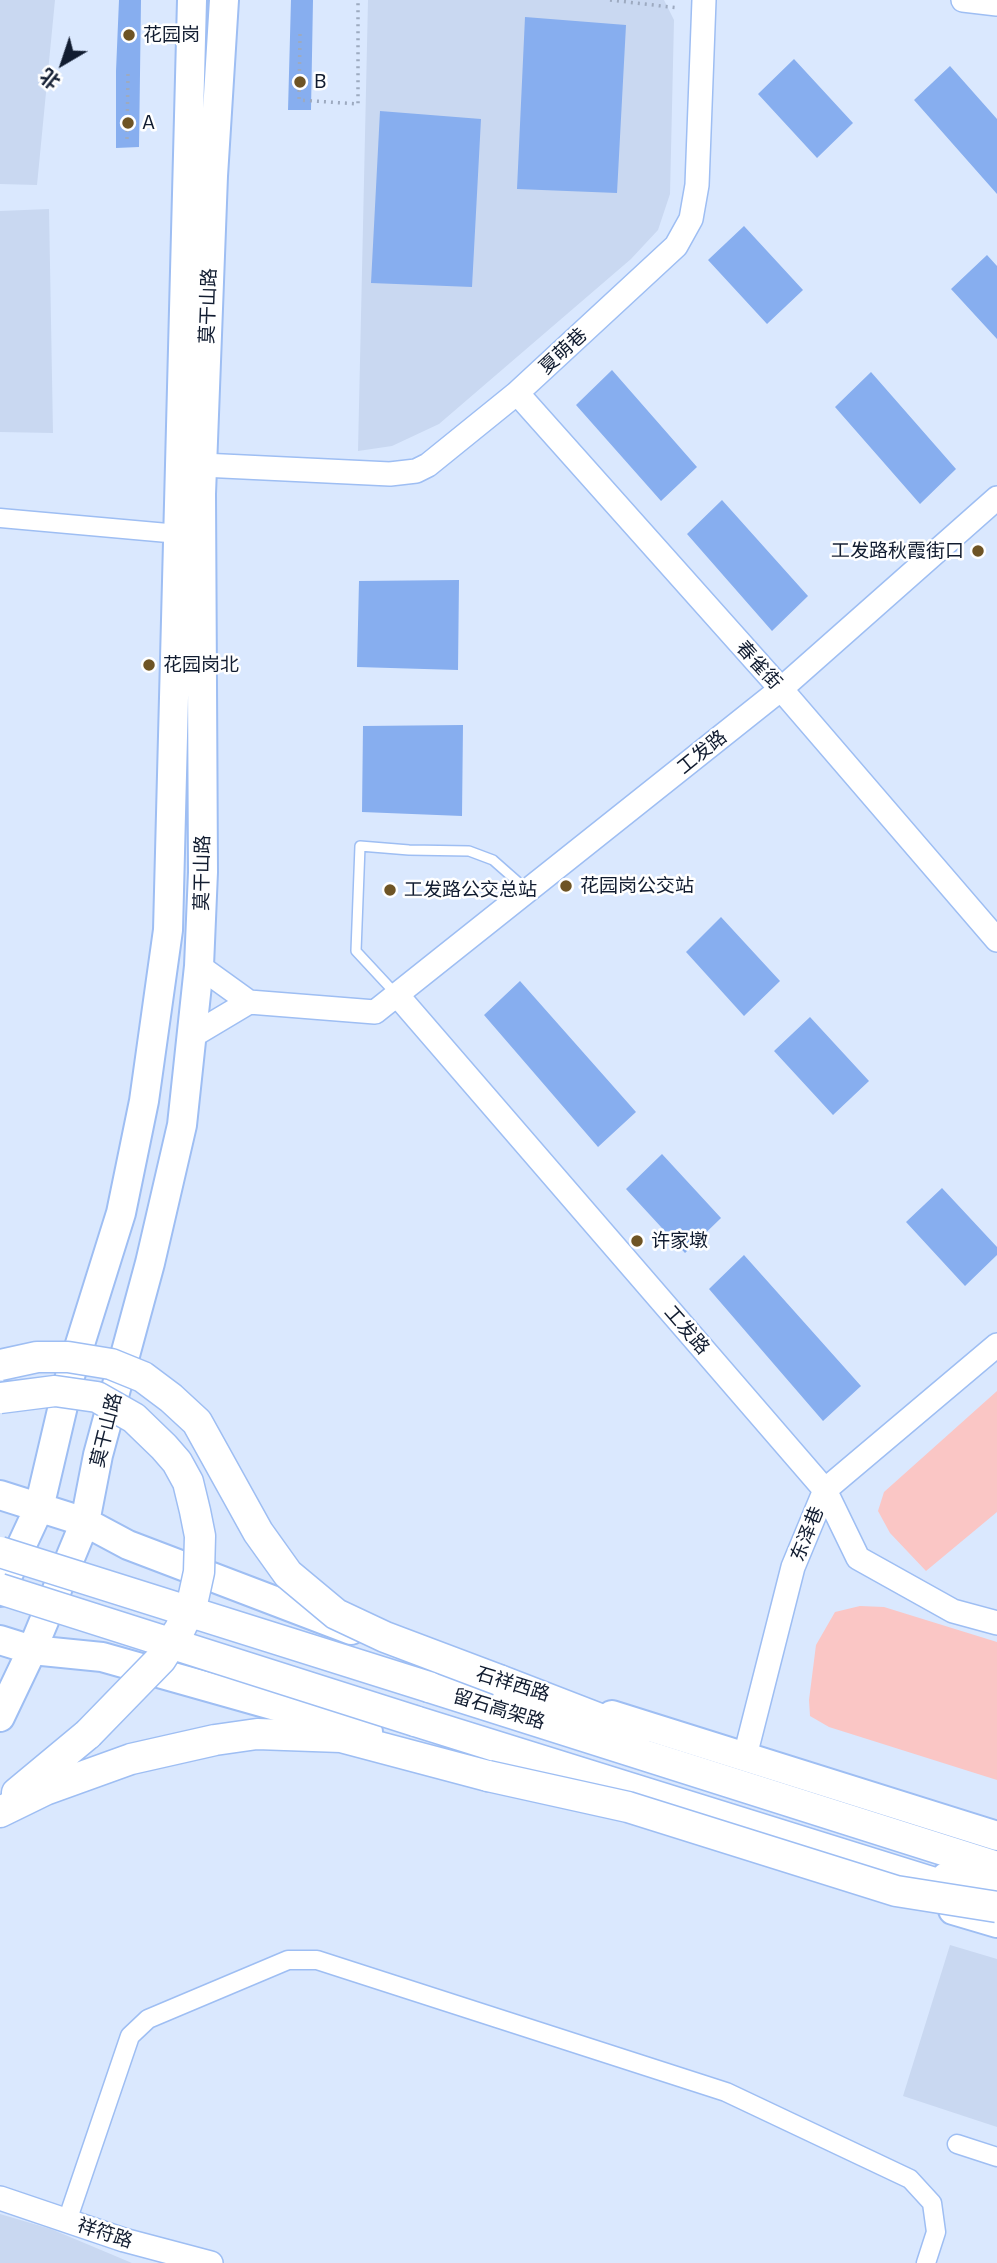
<!DOCTYPE html>
<html>
<head>
<meta charset="utf-8">
<style>
  body { margin:0 }
  #map { position:relative; width:997px; height:2263px; overflow:hidden; background:#dae8fe; font-family:Commissioner,"Noto Sans SC",sans-serif }
  canvas { display:block }
  .north { position:absolute; left:28px; top:28px; width:70px; height:70px; -webkit-text-stroke:5px #fff; paint-order:stroke; rotate:219deg; font-size:19px; font-weight:700; line-height:28px; text-align:center; color:#111c30 }
  .north::after { content:''; display:block; margin:auto; width:24px; height:32px; background:#111c30; clip-path:polygon(50% 0,100% 100%,50% 72%,0 100%) }
</style>
</head>
<body>
<div id="map">
<canvas width="997" height="2263"></canvas>
<div class="north">北</div>
</div>
<script>
const ctx = document.querySelector('canvas').getContext('2d');
ctx.lineJoin = 'round';
function fill(path, color) { ctx.fillStyle = color; ctx.fill(path, 'evenodd'); }
const toPath = rows => new Path2D(rows.map(r => 'M' + r).join(''));
function strokePath(path, color, width, dash) { ctx.strokeStyle = color; ctx.lineWidth = width; ctx.lineCap = dash ? 'butt' : 'round'; ctx.setLineDash(dash || []); ctx.stroke(path); }
function drawText(font, color, halo, rows, align = 'center') {
  ctx.font = font + ' Commissioner,"Noto Sans SC",sans-serif'; ctx.lineWidth = 5; ctx.setLineDash([]); ctx.textBaseline = 'middle'; ctx.strokeStyle = halo; ctx.fillStyle = color; for (const [text, x, y, turn = 0] of rows) {
    ctx.save(); ctx.translate(x, y); ctx.rotate((+turn || 0) * Math.PI / 180); ctx.textAlign = isNaN(turn) ? turn : align; if (halo) ctx.strokeText(text, 0, 0); ctx.fillText(text, 0, 0); ctx.restore();
  }
}
const built = toPath([
  [0,0,55,0,37,185,0,184],
  [368,0,664,0,674,20,670,194,658,230,631,259,439,424,392,446,358,451],
  [49,209,53,433,0,432,0,211],
  [950,1945,997,1959,997,2127,903,2096],
  [0,2214,51,2229,132,2263,0,2263]
]);
const green = toPath([
  [997,1391,997,1512,926,1571,890,1533,878,1511,884,1492],
  [860,1606,884,1607,997,1642,997,1780,829,1727,810,1716,809,1700,816,1645,835,1612]
]);
const building = toPath([
  [119,0,141,0,139,147,116,148,116,71],
  [291,0,313,0,311,110,288,110],
  [525,17,626,25,617,193,517,189],
  [794,59,853,123,817,158,758,94],
  [950,66,997,119,997,194,914,100],
  [380,111,481,119,472,287,371,283],
  [744,226,803,290,767,324,708,260],
  [987,255,997,266,997,339,951,289],
  [612,370,697,467,661,501,576,405],
  [871,372,956,469,920,504,835,407],
  [722,500,808,596,772,631,687,534],
  [459,580,458,670,357,667,359,581],
  [463,725,462,816,362,812,363,726],
  [721,917,780,981,744,1016,686,952],
  [520,981,636,1112,598,1147,484,1015],
  [810,1017,869,1081,833,1115,774,1051],
  [662,1154,721,1218,685,1253,626,1189],
  [942,1188,997,1247,997,1255,965,1286,906,1222],
  [744,1255,861,1386,823,1421,709,1289]
]);
const path = toPath([
  [610,0,679,8],
  [300,34,299,100,358,104,358,0],
  [127,139,128,73]
]);
const service = toPath([
  [395,993,356,951,360,846,409,850,469,851,493,860,527,890]
]);
const minor = toPath([
  [0,518,179,534],
  [957,2144,997,2157],
  [67,2221,130,2036,148,2019,288,1960,317,1960,726,2092,910,2179,932,2203,936,2232,926,2263]
]);
const tertiary = toPath([
  [963,0,997,4],
  [517,393,781,689,997,940],
  [202,465,390,474,416,471,428,465,517,393,676,246,691,219,697,185,704,0],
  [199,966,249,1002,375,1012,781,689,997,498],
  [398,996,825,1490,858,1558,953,1611,997,1623],
  [192,1036,249,1002],
  [745,1756,793,1567,825,1490,997,1345],
  [0,2198,124,2240,211,2263]
]);
const primary = toPath([
  [0,1495,85,1522,128,1545,351,1630],
  [0,1592,39,1508,70,1376,121,1213,144,1101,168,930,192,0],
  [0,1640,32,1650,102,1657,368,1732],
  [612,1715,997,1836],
  [0,1717,32,1650,85,1522,98,1455,150,1263,182,1125,199,966,203,872,201,494,213,176,224,0],
  [946,1877,997,1893],
  [953,1910,997,1923]
]);
const trunk = toPath([
  [499,1680,636,1733],
  [429,1687,997,1867],
  [415,1721,970,1894],
  [17,1793,88,1734],
  [0,1812,45,1790,131,1759,215,1740,257,1734,341,1737,488,1776]
]);
const trunkBridge = toPath([
  [0,1365,37,1357,68,1357,111,1364,143,1377,171,1398,197,1422,258,1532,288,1574,336,1614,385,1637,499,1680],
  [0,1398,55,1391,97,1397,134,1418,164,1447,177,1462,188,1482,195,1511,200,1536,199,1572,192,1604,180,1629,161,1659,88,1734],
  [0,1552,429,1687],
  [0,1589,415,1721],
  [488,1776,628,1807,896,1891,997,1907]
]);
const markers = [
  [129,35,7,"#6e5425"],
  [300,82,7,"#6e5425"],
  [128,123,7,"#6e5425"],
  [978,551,7,"#6e5425"],
  [149,665,7,"#6e5425"],
  [566,886,7,"#6e5425"],
  [390,890,7,"#6e5425"],
  [637,1241,7,"#6e5425"]
];
const poiNames = [
  ["花园岗",143,35],
  ["B",314,82],
  ["A",142,123],
  ["工发路秋霞街口",964,551,"right"],
  ["花园岗北",163,665],
  ["花园岗公交站",580,886],
  ["工发路公交总站",404,890],
  ["许家墩",651,1241]
];
const streetNames = [
  ["莫干山路",208,306,-88],
  ["夏萌巷",563,351,-43],
  ["春雀街",759,665,48],
  ["工发路",702,752,-39],
  ["莫干山路",202,873,-89],
  ["工发路",687,1330,49],
  ["莫干山路",106,1430,-76],
  ["东泽巷",807,1534,-68],
  ["石祥西路",513,1684,17],
  ["留石高架路",499,1709,17],
  ["祥符路",105,2233,18]
];
fill(built, '#c9d8f1');
fill(green, '#fac6c5');
fill(building, '#87aeef');
strokePath(service, '#9ebef3', 12);
strokePath(minor, '#9ebef3', 21);
strokePath(tertiary, '#9ebef3', 26);
strokePath(primary, '#9ebef3', 32);
strokePath(trunk, '#9ebef3', 33);
strokePath(path, '#9daac0', 3.5, [2, 5]);
strokePath(service, '#fff', 9);
strokePath(minor, '#fff', 18);
strokePath(tertiary, '#fff', 23);
strokePath(primary, '#fff', 28);
strokePath(trunk, '#fff', 30);
strokePath(trunkBridge, '#9ebef3', 33, []);
strokePath(trunkBridge, '#fff', 30);
for (const [x, y, r, color] of markers) { const dot = new Path2D(); dot.arc(x, y, r, 0, 2 * Math.PI); ctx.fillStyle = color; ctx.fill(dot); strokePath(dot, '#fff', 2.5); }
drawText('19px', '#111c30', '#fff', poiNames, 'left');
drawText('19px', '#111c30', '#fff', streetNames);
</script>
</body>
</html>
